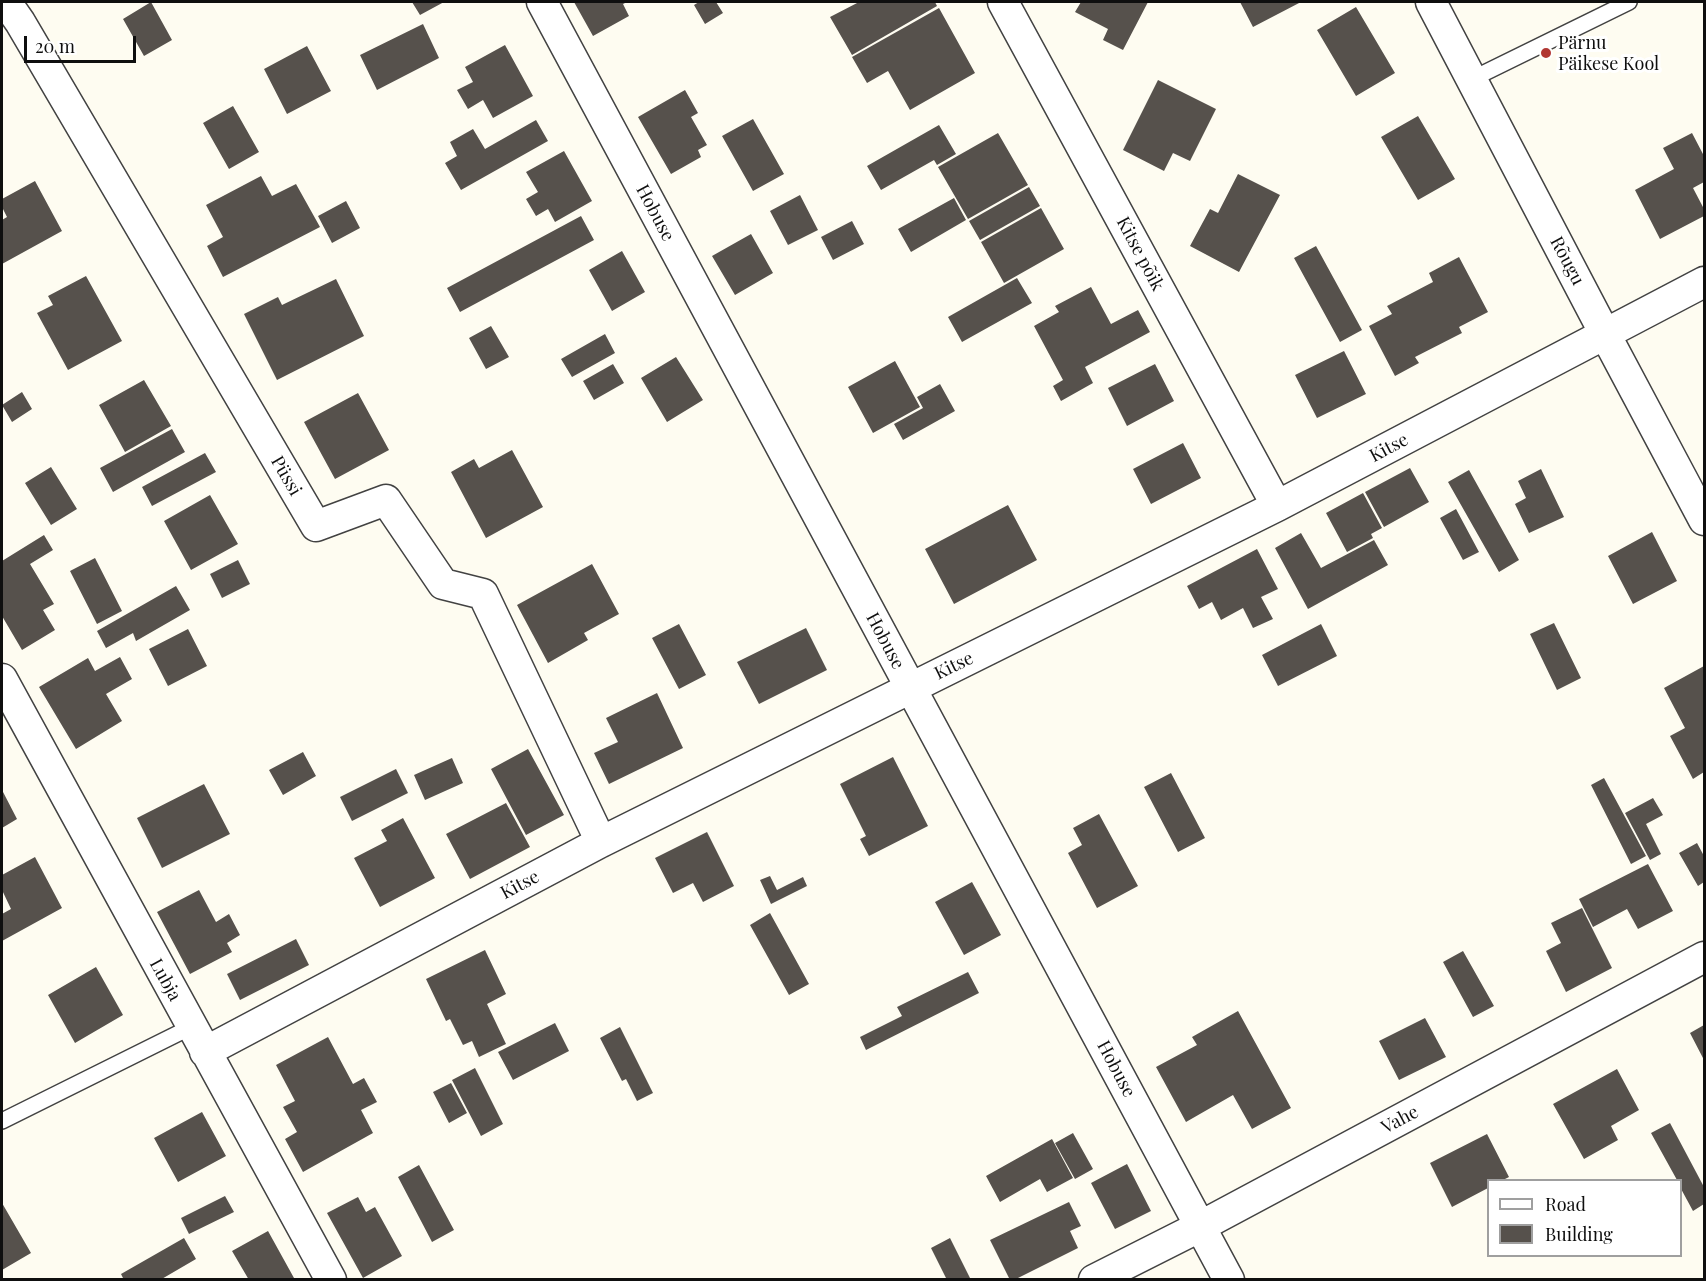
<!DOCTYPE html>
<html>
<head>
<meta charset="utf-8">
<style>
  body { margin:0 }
  #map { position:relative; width:1706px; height:1281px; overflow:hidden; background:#fefcf1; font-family:"Playfair Display",serif }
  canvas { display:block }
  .frame { position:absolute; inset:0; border:3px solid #0f0f0f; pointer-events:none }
  .legend { position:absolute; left:1487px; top:1179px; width:195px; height:78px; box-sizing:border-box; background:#fff; border:2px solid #9f9f9f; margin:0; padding:8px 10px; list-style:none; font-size:18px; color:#0f0f0f }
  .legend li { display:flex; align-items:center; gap:12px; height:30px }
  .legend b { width:30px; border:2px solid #9f9f9f }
  .scale { position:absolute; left:24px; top:36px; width:112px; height:27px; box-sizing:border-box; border:3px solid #0f0f0f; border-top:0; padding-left:8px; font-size:18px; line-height:21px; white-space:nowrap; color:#0f0f0f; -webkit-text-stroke:4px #fff; paint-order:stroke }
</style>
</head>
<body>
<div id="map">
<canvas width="1706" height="1281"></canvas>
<div class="frame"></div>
<ul class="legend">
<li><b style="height:8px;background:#fff"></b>Road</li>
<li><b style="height:16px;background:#56514c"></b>Building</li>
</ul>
<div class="scale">20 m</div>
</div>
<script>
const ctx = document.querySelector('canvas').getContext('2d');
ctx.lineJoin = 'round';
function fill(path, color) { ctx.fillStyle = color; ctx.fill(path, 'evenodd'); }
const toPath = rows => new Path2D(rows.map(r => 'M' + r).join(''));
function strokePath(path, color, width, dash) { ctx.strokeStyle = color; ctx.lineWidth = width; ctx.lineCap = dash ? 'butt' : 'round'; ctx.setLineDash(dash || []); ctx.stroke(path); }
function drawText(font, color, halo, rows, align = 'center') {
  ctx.font = font + ' "Playfair Display",serif'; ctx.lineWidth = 6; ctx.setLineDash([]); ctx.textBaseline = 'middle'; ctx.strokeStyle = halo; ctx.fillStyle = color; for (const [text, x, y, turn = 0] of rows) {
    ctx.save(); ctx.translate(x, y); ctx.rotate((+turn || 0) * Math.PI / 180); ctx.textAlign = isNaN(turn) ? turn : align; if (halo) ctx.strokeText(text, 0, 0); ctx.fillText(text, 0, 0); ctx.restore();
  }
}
const building = toPath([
  [151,2,172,40,144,56,123,19],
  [412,2,444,2,420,15],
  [574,2,627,2,623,4,629,16,593,36],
  [699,2,716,2,723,13,705,24,694,5],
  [859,2,935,2,937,6,852,55,830,17],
  [1081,2,1148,2,1123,50,1103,40,1108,29,1075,12],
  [1240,2,1301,2,1253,27],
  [1356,7,1395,73,1356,96,1317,30],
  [939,8,975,73,910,110,888,71,867,83,852,57],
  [423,24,439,58,377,90,360,55],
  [505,45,533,96,493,118,483,100,468,109,457,90,473,82,465,67],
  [307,46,331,91,287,114,264,69],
  [1158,80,1216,109,1190,161,1173,153,1164,171,1123,150],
  [685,90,698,113,691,117,707,145,698,150,701,157,671,174,638,117],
  [233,106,259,152,229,169,203,123],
  [1418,116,1455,179,1418,200,1381,137],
  [753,119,784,174,753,191,722,136],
  [536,120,548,141,461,190,445,163,457,156,450,142,473,129,485,149],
  [939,125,956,154,937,165,934,160,881,190,867,166],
  [998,133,1028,185,968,219,938,167],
  [1692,133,1704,156,1704,182,1693,188,1704,209,1704,216,1660,239,1635,190,1674,169,1663,148],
  [564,151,592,201,555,222,548,209,536,216,526,199,538,192,526,172],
  [1238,174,1280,195,1239,272,1190,246,1210,209,1218,213],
  [261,176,272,196,296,184,320,227,223,277,207,246,223,237,206,205],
  [35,181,62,231,2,264,2,220,7,217,2,207,2,199],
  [1029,187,1040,206,980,240,969,221],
  [800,195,818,230,788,245,770,211],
  [954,198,966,220,911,252,898,229],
  [346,201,360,228,332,243,318,216],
  [1041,208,1064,249,1004,283,981,242],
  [581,216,594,240,460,312,447,288],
  [852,221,864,244,833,260,821,237],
  [751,234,773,273,735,295,712,256],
  [1316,246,1362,330,1340,342,1294,258],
  [622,251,645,292,612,311,589,270],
  [1459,257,1488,312,1459,327,1462,333,1415,357,1419,363,1395,376,1369,326,1392,314,1387,306,1433,282,1429,273],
  [86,276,122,341,68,370,37,313,53,305,48,296],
  [1017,278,1032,303,962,342,948,317],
  [336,279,364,336,277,380,244,314,278,297,282,305],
  [1091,287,1111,324,1138,310,1150,332,1085,367,1093,383,1061,401,1053,386,1063,380,1034,326,1059,312,1055,306],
  [491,326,509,357,486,369,469,338],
  [605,334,615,353,572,377,561,359],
  [1344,351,1366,394,1317,418,1295,375],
  [676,357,703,400,667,422,641,378],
  [895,361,920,407,873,433,848,387],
  [613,364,624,383,594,400,583,381],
  [1155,364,1174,401,1127,426,1108,388],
  [144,380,171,426,125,452,99,405],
  [940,384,955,411,903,440,894,424,923,408,917,397],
  [22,392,32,409,12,422,2,405],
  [358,393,389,450,335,479,304,422],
  [172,429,185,452,113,492,100,468],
  [1183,443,1201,478,1151,504,1133,469],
  [512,450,543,507,486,538,451,472,474,459,479,468],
  [205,453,216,472,152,506,142,487],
  [51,467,77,509,51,525,25,483],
  [1410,468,1429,502,1384,527,1365,492],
  [1541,469,1564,517,1529,533,1515,504,1526,498,1518,481],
  [1469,470,1519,560,1499,572,1448,482],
  [1363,493,1382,528,1371,534,1373,538,1347,552,1326,513],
  [210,495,238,544,191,570,164,521],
  [1008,505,1037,560,954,604,925,549],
  [1456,509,1479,552,1463,560,1440,518],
  [1652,532,1677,581,1633,604,1608,556],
  [1301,533,1321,568,1374,540,1388,565,1308,609,1275,548],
  [44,535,53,550,30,564,54,604,43,610,55,630,22,650,2,616,2,561],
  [1257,549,1278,589,1261,597,1273,619,1253,628,1243,608,1221,620,1212,602,1199,609,1187,586],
  [95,558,122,611,97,624,70,571],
  [238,560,250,584,222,598,210,574],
  [592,564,619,614,584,633,588,640,548,663,517,605],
  [176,586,190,610,136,641,133,633,106,648,97,631],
  [1554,623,1581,678,1557,690,1530,634],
  [679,624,706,675,679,689,652,638],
  [1321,624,1337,656,1278,686,1262,655],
  [806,628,827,670,759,704,737,662],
  [188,629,207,666,168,686,149,649],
  [120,657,132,679,106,694,122,721,76,749,39,687,88,658,95,671],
  [1704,666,1704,772,1693,779,1670,736,1685,728,1664,688],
  [657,693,683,748,609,784,594,753,618,742,606,718],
  [528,749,564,815,526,835,491,769],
  [303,752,316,776,283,795,269,770],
  [893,757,928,826,869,856,860,839,866,836,840,784],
  [452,758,463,783,425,800,414,775],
  [396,769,408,793,352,821,340,797],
  [1171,773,1205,838,1178,852,1144,787],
  [1604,778,1646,856,1631,864,1591,785],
  [204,784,230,834,162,868,137,818],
  [2,790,17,819,2,828],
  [1653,798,1663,815,1646,824,1661,854,1650,860,1625,813],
  [506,803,530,847,470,879,446,834],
  [1099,814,1138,886,1097,908,1068,853,1082,845,1073,828],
  [403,818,435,878,380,907,354,858,387,841,381,830],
  [707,832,734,886,703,902,693,883,673,893,655,858],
  [1697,843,1704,856,1704,882,1698,886,1679,853],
  [35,857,62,908,2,941,2,914,11,909,2,890,2,875],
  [1648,864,1673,911,1638,929,1627,909,1593,927,1579,899],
  [770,876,777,890,803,877,807,886,771,904,760,880],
  [972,882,1001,935,964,955,935,902],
  [199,890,216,922,229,914,240,935,227,943,232,952,190,974,157,912],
  [1582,908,1612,968,1566,992,1546,951,1561,943,1551,923],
  [770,913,809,984,789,995,750,925],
  [296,939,309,965,240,1000,227,974],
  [485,950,506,994,487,1004,506,1044,479,1057,472,1041,463,1045,450,1019,446,1021,426,979],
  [1463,951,1494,1006,1473,1017,1443,962],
  [96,967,123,1015,75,1043,48,995],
  [968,972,979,993,866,1050,860,1037,902,1016,897,1007],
  [1238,1011,1291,1108,1252,1129,1233,1095,1186,1122,1156,1067,1197,1045,1192,1037],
  [1425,1018,1446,1057,1399,1080,1379,1041],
  [555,1023,569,1051,513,1080,498,1052],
  [1704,1025,1704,1060,1690,1033],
  [620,1027,653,1093,637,1101,626,1079,622,1081,600,1038],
  [328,1037,353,1084,364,1078,377,1102,361,1110,373,1133,303,1172,285,1139,297,1132,283,1107,295,1101,276,1065],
  [475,1068,503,1124,481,1136,452,1080],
  [1617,1069,1639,1110,1611,1126,1618,1140,1584,1159,1553,1104],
  [451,1083,467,1113,449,1123,433,1092],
  [202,1112,226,1156,178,1182,154,1138],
  [1670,1123,1704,1187,1704,1204,1693,1211,1680,1187,1680,1180,1677,1180,1651,1133],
  [1073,1133,1093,1169,1075,1179,1055,1143],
  [1487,1134,1509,1177,1503,1180,1488,1180,1488,1188,1452,1207,1430,1163],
  [1052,1139,1073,1178,1047,1192,1040,1179,1000,1202,986,1176],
  [1127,1164,1151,1211,1115,1229,1091,1183],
  [419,1165,454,1230,432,1242,398,1177],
  [225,1196,234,1212,189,1234,181,1218],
  [358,1197,366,1212,375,1207,402,1256,363,1278,327,1213],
  [1069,1202,1081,1226,1070,1231,1078,1248,1014,1280,1010,1280,990,1240],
  [2,1203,31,1253,2,1270],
  [268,1231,294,1278,292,1280,249,1280,232,1251],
  [184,1238,196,1259,160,1280,124,1280,121,1274],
  [950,1238,971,1280,947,1280,931,1248]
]);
const lane = toPath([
  [1472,79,1629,2],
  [2,1121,191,1027]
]);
const street = toPath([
  [6,2,20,22,316,526,386,500,443,584,483,594,601,842],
  [542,2,1229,1280],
  [1003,2,1277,506],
  [1431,2,1605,334,1704,520],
  [2,679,331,1280],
  [205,1052,601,842,1277,506,1704,282],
  [1094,1280,1201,1226,1704,957]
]);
const markers = [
  [1546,53,6,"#b13734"]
];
const poiNames = [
  ["Pärnu",1558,43],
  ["Päikese Kool",1558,64]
];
const streetNames = [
  ["Hobuse",655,213,62],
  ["Kitse põik",1140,254,62],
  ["Rõugu",1567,261,62],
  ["Kitse",1389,448,-28],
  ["Püssi",286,476,60],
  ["Hobuse",885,641,62],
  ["Kitse",954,666,-26],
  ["Kitse",520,885,-28],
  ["Lubja",165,980,61],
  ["Hobuse",1116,1069,62],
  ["Vahe",1400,1120,-28]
];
fill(building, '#56514c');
strokePath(lane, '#424242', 18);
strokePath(street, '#424242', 33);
strokePath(lane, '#fff', 15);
strokePath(street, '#fff', 30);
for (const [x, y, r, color] of markers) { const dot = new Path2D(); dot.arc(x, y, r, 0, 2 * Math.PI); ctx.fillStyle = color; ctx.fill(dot); strokePath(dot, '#fff', 2); }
drawText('18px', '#0f0f0f', '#fff', poiNames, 'left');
drawText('18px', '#0f0f0f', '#fff', streetNames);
</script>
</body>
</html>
